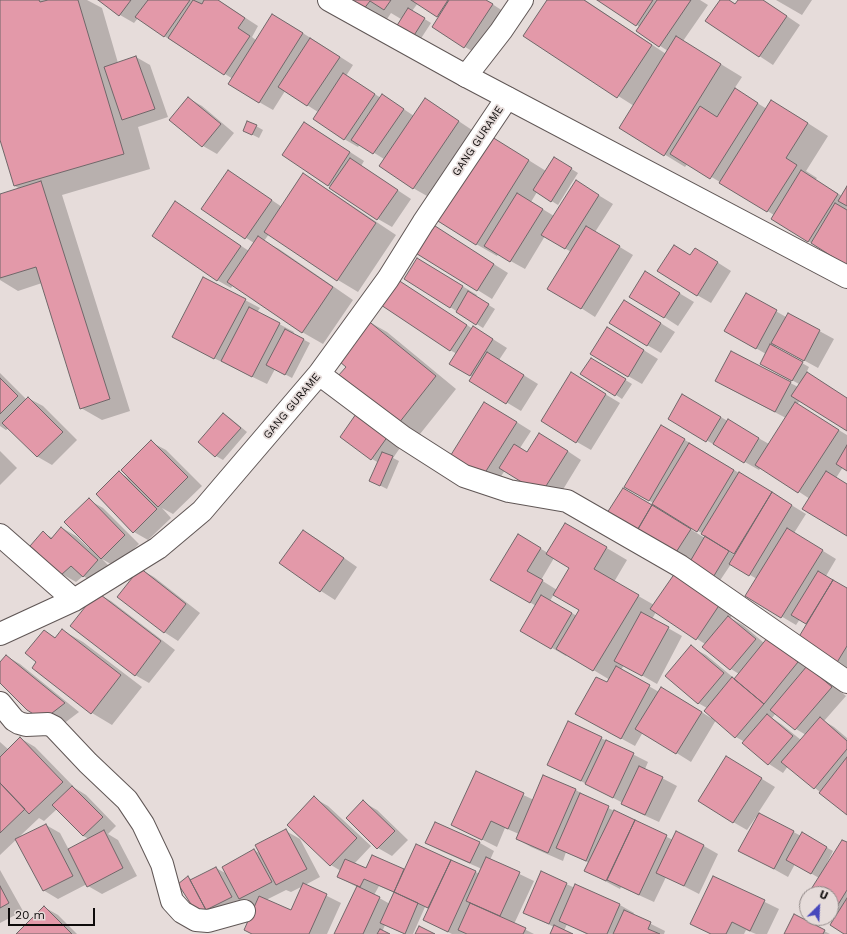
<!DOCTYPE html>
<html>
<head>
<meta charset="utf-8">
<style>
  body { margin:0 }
  #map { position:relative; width:847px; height:934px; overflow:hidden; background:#e6dcda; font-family:"Work Sans",sans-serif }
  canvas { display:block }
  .north { position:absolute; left:799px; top:886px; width:40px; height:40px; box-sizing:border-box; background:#e6dcda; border:1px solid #908887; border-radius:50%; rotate:24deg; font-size:11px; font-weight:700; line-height:16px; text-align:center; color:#0e0b0b }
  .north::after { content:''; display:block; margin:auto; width:14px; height:18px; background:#4647bc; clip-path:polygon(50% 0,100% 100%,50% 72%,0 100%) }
  .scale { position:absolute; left:8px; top:908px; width:87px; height:18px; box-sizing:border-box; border:2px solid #0e0b0b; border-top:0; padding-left:5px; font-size:12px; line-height:14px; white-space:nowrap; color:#0e0b0b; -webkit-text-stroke:3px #e6dcda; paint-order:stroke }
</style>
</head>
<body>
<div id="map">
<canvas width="847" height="934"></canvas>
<div class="north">U</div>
<div class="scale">20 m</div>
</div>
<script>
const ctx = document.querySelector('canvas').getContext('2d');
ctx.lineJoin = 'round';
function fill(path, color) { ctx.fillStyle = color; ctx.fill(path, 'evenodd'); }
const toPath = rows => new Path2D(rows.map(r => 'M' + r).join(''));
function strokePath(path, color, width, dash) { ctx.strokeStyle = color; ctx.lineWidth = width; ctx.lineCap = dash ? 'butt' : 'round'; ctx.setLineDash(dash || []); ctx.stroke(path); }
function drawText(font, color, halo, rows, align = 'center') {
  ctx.font = font + ' "Work Sans",sans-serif'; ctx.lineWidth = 3.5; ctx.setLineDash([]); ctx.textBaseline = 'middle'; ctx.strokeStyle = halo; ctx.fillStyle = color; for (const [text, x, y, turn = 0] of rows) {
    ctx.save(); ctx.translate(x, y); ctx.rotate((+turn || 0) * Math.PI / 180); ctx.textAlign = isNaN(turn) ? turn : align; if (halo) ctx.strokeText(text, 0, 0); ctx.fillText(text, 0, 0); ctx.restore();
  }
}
const shadow = toPath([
  [0,0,87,0,102,8,118,63,136,57,150,65,168,117,138,127,150,169,62,195,130,411,102,420,81,408,42,283,18,291,0,280,0,195,20,189,15,186,0,136],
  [100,0,218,0,258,26,252,37,257,41,287,23,353,65,346,76,381,98,396,104,414,116,439,108,472,130,427,196,413,188,384,159,360,144,358,147,344,139,318,112,285,91,273,110,259,102,233,79,164,36,138,18,134,23,120,15],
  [350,0,486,0,506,13,479,55,465,47,439,17,418,3,412,11,431,23,420,40,413,36,401,19,391,13,385,22],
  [548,0,585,0,666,54,668,51,637,31,640,27,599,0,700,0,708,5,683,41,742,77,734,89,767,109,792,113,828,136,806,171,817,178,815,180,842,196,847,188,847,265,808,241,774,215,725,185,688,163,685,167,620,127,634,106,524,36],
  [721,0,729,0,736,4,739,0,763,0,800,25,773,65,706,21],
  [776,0,812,0,802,15],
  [188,98,202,106,234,133,217,154,203,146],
  [305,123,364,161,361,166,411,199,392,227,378,219,328,185],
  [256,126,263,130,259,138,251,134],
  [493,138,546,171,554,158,578,173,558,205,537,192,531,202,554,216,590,190,613,204,595,232,633,255,595,317,581,308,571,252,545,236,525,269,498,254,497,256,476,244],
  [304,175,324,187,396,235,358,292,338,280,269,234,264,241,279,249,353,300,323,344,302,332,233,285,231,288,217,280,175,203,249,251,254,243,202,209,242,180,282,207],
  [446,234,508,273,492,299,415,251],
  [709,257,731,271,711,303,697,295],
  [431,267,477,295,476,297,495,309,483,328,450,307],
  [659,281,694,302,678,326,664,317],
  [409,288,473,329,488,336,507,348,499,360,538,384,521,411,471,381,473,377,451,364,457,354,450,350],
  [746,294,786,317,788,314,834,339,818,368,776,345,775,348,809,367,806,373,847,398,847,430,800,400,797,405,847,435,847,469,843,467,836,478,847,485,847,534,810,499,761,467,759,470,669,419,683,396,769,444,786,418,730,389,731,352,798,387,799,384,761,363,766,354,740,339],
  [245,300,260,308,257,312,294,332,293,334,310,343,292,378,275,369,267,384,187,345],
  [638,309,675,332,661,353,647,345],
  [366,320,387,332,456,389,416,439,347,367],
  [621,336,658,359,642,384,628,376],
  [591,359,632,384,622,399,616,395],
  [0,373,27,400,28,398,43,406,77,440,52,465,38,457,9,428,6,430,0,426],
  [585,382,620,403,591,450,577,442],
  [499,411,531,431,520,448,528,453,554,442,581,460,556,501,505,470,495,486,481,478],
  [224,414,230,418,247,432,223,460,216,456,199,442],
  [357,415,402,445,393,458,399,461,387,489,371,481,379,463,372,459],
  [662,426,806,514,794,533,836,559,826,576,847,589,847,670,836,663,808,624,800,619,796,625,747,596,757,579,731,564,719,582,634,537,653,503,626,486],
  [686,524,707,536,705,538,685,526],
  [729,550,735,554,734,555,728,551],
  [151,442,166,450,202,486,173,514,162,508,171,518,148,540,134,532,119,472,130,479],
  [0,451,17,468,0,485],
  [89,500,103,508,139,544,116,567,102,559,112,569,98,585,83,576,76,582,62,574,43,533,53,538,62,528,76,536,89,548,90,547],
  [566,524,627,560,614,582,654,605,675,575,734,613,730,618,743,625,764,643,768,638,821,676,846,696,824,721,834,727,847,738,847,814,788,766,783,773,769,764,744,743,745,742,736,737,716,720,691,762,643,732,635,746,591,722,610,680,567,654,566,656,521,630,536,606,492,579,531,543,548,553],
  [554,558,571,567,557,590,541,580],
  [554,594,580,610,577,616,550,601],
  [656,612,705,644,704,646,731,669,739,674,735,679,706,655,691,647,698,703,707,708,712,716,711,718,676,696,659,692,621,670,624,665,657,684,682,636,652,619],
  [776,713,796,729,806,735,801,740,781,724,772,718],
  [303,531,317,539,357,567,335,600,321,591,280,563],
  [140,569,154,577,200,613,178,641,164,632],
  [97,593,111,601,175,650,149,683,135,675],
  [62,630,83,642,142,687,112,725,92,713,38,662,44,631,56,638],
  [6,656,20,664,79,712,58,728,0,682,0,664],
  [20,738,35,747,75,788,86,795,116,826,108,834,118,840,137,876,102,894,88,886,87,884,58,899,43,890,46,825,60,833,69,850,89,839,83,836,57,809,44,821,39,818,0,855,0,742,9,750],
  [601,738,648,762,645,769,677,786,659,822,637,812,622,804,623,803,548,764],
  [741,766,775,787,758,813,801,836,802,834,833,851,827,863,828,864,847,844,847,934,836,918,831,915,831,894,809,894,819,878,795,864,788,877,754,858,757,818,756,817,747,830,733,822],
  [476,773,534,800,544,776,576,790,590,799,673,840,704,846,718,854,699,894,666,877,654,902,621,887,620,889,586,871,589,863,566,852,563,861,531,847,517,839,519,834,505,828,497,847,453,825],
  [314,798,328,806,371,846,354,864,367,869,373,856,405,871,417,845,480,874,482,869,441,851,427,843,436,823,480,843,494,851,490,860,534,881,514,924,534,934,452,934,424,920,429,909,425,907,413,934,404,934,385,925,382,932,387,934,335,934,357,887,338,877,341,871,331,865,288,825],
  [379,886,395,893,390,904,374,895],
  [363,802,377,810,408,840,392,856,378,848],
  [286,831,300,839,320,877,305,885,341,903,327,934,252,934,256,906,254,907,243,900,245,905,205,918,188,877,192,880,216,868,227,874,254,850,261,854],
  [303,886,291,912,266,900,286,890,291,892],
  [0,870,23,911,0,923],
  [542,873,575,888,620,905,634,913,633,915,665,931,664,934,586,934,567,924,564,931,571,934,551,934,554,927,525,913],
  [714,877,779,909,767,934,756,934,746,930,744,934,710,934,692,924],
  [44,907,58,915,77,934,17,934],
  [794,916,830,934,785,934]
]);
const building = toPath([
  [0,0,39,0,40,2,48,0,78,0,124,154,14,186,0,140,0,0],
  [98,0,131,0,119,16,98,0],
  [148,0,190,0,164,37,135,17,148,0],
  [193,0,202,4,204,0,218,0,245,18,238,28,250,36,224,75,168,38,193,0],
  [349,0,391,0,384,10,370,1,363,10,349,0],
  [411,0,448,0,437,17,411,0],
  [449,0,486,0,493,4,464,48,432,27,449,0],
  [547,0,584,0,652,45,617,98,523,36,547,0],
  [597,0,653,0,636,26,597,0],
  [657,0,691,0,659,47,636,31,657,0],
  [720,0,729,0,735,4,738,0,763,0,787,16,759,57,705,21,720,0],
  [408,8,425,18,413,37,396,27,408,8],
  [272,14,303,33,259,103,228,84,272,14],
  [676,36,721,64,664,156,619,128,676,36],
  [310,38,340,57,307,106,278,87,310,38],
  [136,56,155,109,122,120,104,67,136,56],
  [343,73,375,94,344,140,313,119,343,73],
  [735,88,758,103,710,179,670,154,700,106,717,117,735,88],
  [382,94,404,109,373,154,351,140,382,94],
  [188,97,221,124,202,147,169,120,188,97],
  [425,98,459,121,413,189,379,166,425,98],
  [771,100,808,123,786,158,797,165,767,212,719,183,771,100],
  [247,121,257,125,252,135,243,131,247,121],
  [304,122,350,152,328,186,282,155,304,122],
  [492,137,529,160,476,245,430,216,492,137],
  [554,157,572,168,551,202,533,190,554,157],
  [350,158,398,190,377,220,329,188,350,158],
  [228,170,272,200,245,239,201,209,228,170],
  [801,170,838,194,808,242,771,219,801,170],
  [303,173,376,223,337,281,264,232,303,173],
  [576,180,599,195,565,249,541,235,576,180],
  [41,181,110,399,80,409,36,267,0,278,0,194,41,181],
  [847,186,847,206,838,201,847,186],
  [517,193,543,209,510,262,484,246,517,193],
  [175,201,241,246,217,281,152,236,175,201],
  [835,203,847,210,847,266,811,243,835,203],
  [432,224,494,264,477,291,414,252,432,224],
  [586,226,620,246,581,309,547,289,586,226],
  [258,236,333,287,302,333,227,282,258,236],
  [674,245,690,255,695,248,718,262,697,296,657,271,674,245],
  [417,258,463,286,450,308,404,279,417,258],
  [645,271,680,293,664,318,629,297,645,271],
  [203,277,246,299,214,359,172,337,203,277],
  [395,278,467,325,450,351,378,303,395,278],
  [468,291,489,304,476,325,456,312,468,291],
  [746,293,777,310,756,349,724,331,746,293],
  [624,300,661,323,647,346,609,323,624,300],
  [249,307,280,323,252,377,221,361,249,307],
  [788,313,820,330,804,361,771,343,788,313],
  [366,319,436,376,395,428,338,376,346,367,334,357,366,319],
  [473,326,493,339,470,376,449,364,473,326],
  [607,327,644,350,628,377,590,354,607,327],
  [285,329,304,339,285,375,266,365,285,329],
  [770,344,803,362,792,381,760,364,770,344],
  [731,351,791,382,775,412,715,381,731,351],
  [487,352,524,375,506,404,469,381,487,352],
  [591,358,626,379,615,396,580,374,591,358],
  [571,372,606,394,576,443,541,421,571,372],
  [807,372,847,398,847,431,791,396,807,372],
  [0,378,18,396,0,414,0,378],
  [682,394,721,417,706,442,668,419,682,394],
  [28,397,63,432,37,457,2,423,28,397],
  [484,402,517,422,481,479,449,458,484,402],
  [795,402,839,430,798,493,755,465,795,402],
  [223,413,241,428,215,457,198,442,223,413],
  [356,414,388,436,371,460,340,437,356,414],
  [728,419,759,438,744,463,713,444,728,419],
  [661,425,685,439,649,501,624,487,661,425],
  [539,433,568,451,541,494,499,468,514,444,527,452,539,433],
  [151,440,188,477,158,507,121,470,151,440],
  [689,443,734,470,697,532,652,504,689,443],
  [847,445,847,471,836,464,847,445],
  [382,452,393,456,380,486,369,481,382,452],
  [119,471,157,509,133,533,96,494,119,471],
  [826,471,847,484,847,536,802,509,826,471],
  [739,472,772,492,734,554,701,534,739,472],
  [623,488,652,505,637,531,607,513,623,488],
  [772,492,792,505,749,576,729,564,772,492],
  [89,498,125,535,101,559,64,522,89,498],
  [652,505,691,529,671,560,633,537,652,505],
  [565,523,607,547,594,569,639,595,593,671,556,649,579,610,553,595,569,568,546,554,565,523],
  [61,527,98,560,83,577,71,566,61,575,30,546,43,531,51,539,61,527],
  [787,528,823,550,781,618,745,596,787,528],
  [303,530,344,558,320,592,279,563,303,530],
  [518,534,541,548,527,571,543,580,530,603,490,580,518,534],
  [705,536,729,551,712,579,688,565,705,536],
  [140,568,186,604,164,633,117,597,140,568],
  [818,571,833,580,806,624,791,615,818,571],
  [675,573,720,604,696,640,650,609,675,573],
  [833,580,847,588,847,646,836,664,797,640,833,580],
  [97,592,161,641,135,676,70,626,97,592],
  [541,595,572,613,551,649,520,631,541,595],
  [641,612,669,627,642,676,614,661,641,612],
  [728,616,756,639,730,670,702,647,728,616],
  [62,629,121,675,91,714,32,668,36,662,25,653,44,630,55,638,62,629],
  [768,637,798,662,764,704,734,679,768,637],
  [691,645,724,673,698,704,665,676,691,645],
  [6,655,65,703,43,720,27,710,0,683,0,662,6,655],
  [616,666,650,685,621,739,575,714,596,677,607,682,616,666],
  [807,666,832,687,795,730,770,710,807,666],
  [732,677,764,704,735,738,704,711,732,677],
  [661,687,702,712,676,754,635,729,661,687],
  [767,714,793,736,768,765,742,743,767,714],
  [820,717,847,741,847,749,814,789,781,762,820,717],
  [568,721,602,737,581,781,547,765,568,721],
  [20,737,63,782,29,814,0,783,0,757,20,737],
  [606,740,634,753,613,798,585,784,606,740],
  [726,756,762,778,733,823,698,801,726,756],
  [847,757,847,815,819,793,847,757],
  [639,766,663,777,645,815,621,804,639,766],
  [476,771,524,793,508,829,491,821,482,840,451,825,476,771],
  [543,775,576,789,548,853,516,839,543,775],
  [0,783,25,809,0,833,0,783],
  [72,786,103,817,83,836,52,805,72,786],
  [580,793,609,806,586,861,556,848,580,793],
  [314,796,357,838,330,866,287,825,314,796],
  [363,800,395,831,377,849,346,818,363,800],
  [614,810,635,820,606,881,584,871,614,810],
  [759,813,794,831,774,869,738,851,759,813],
  [635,820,667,835,639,895,607,880,635,820],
  [435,822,480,842,470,863,425,843,435,822],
  [46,824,73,876,43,891,15,839,46,824],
  [286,829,307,869,276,885,255,845,286,829],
  [104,830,123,868,87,887,68,849,104,830],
  [676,831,704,845,684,886,656,873,676,831],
  [802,832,827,847,811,874,786,860,802,832],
  [842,840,847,842,847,890,831,916,831,894,808,894,842,840],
  [416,844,451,860,428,908,394,892,416,844],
  [254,849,272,882,239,899,222,867,254,849],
  [372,855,404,869,394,892,364,879,360,887,337,877,345,859,366,868,372,855],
  [486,857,520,872,500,916,466,901,486,857],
  [451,860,476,871,448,932,423,920,451,860],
  [216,867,232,897,206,910,190,880,216,867],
  [541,871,567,883,549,924,523,913,541,871],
  [188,876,206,910,198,915,178,884,188,876],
  [713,876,765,900,750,931,732,922,726,934,711,934,690,924,713,876],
  [303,883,327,894,309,934,252,934,244,930,259,896,291,910,303,883],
  [575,884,620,904,607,934,588,934,559,921,575,884],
  [0,886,9,903,0,908,0,886],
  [357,886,380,897,363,934,334,934,357,886],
  [394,892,418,903,405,934,380,923,394,892],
  [847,898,847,934,844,934,830,925,847,898],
  [470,903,526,928,523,934,467,934,458,930,470,903],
  [44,906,72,934,16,934,44,906],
  [624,910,651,922,648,929,660,934,613,934,624,910],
  [794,914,825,930,823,934,784,934,794,914],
  [554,925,573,934,550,934,554,925],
  [419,926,435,934,415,934,419,926],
  [380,929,390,934,377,934,380,929]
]);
const street = toPath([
  [466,76,501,31,522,0],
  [319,374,403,437,464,476,509,491,567,501,680,566,847,682],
  [0,535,74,600],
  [0,634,74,600,158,548,202,511,319,374,388,279,423,223,507,98],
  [0,703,14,720,19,723,26,725,48,724,54,727,88,763,127,800,143,824,162,864,172,901,182,912,196,920,208,921,244,911]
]);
const secondary = toPath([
  [329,0,466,76,847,277]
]);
const streetNames = [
  ["GANG GURAME",478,141,-56],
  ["GANG GURAME",292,406,-50]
];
fill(shadow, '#0003');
fill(building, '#e399a9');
strokePath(building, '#706769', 1);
strokePath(street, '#605756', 24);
strokePath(secondary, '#605756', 24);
strokePath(street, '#fff', 22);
strokePath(secondary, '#fff', 22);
drawText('11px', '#0e0b0b', '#e6dcda', streetNames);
</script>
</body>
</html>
